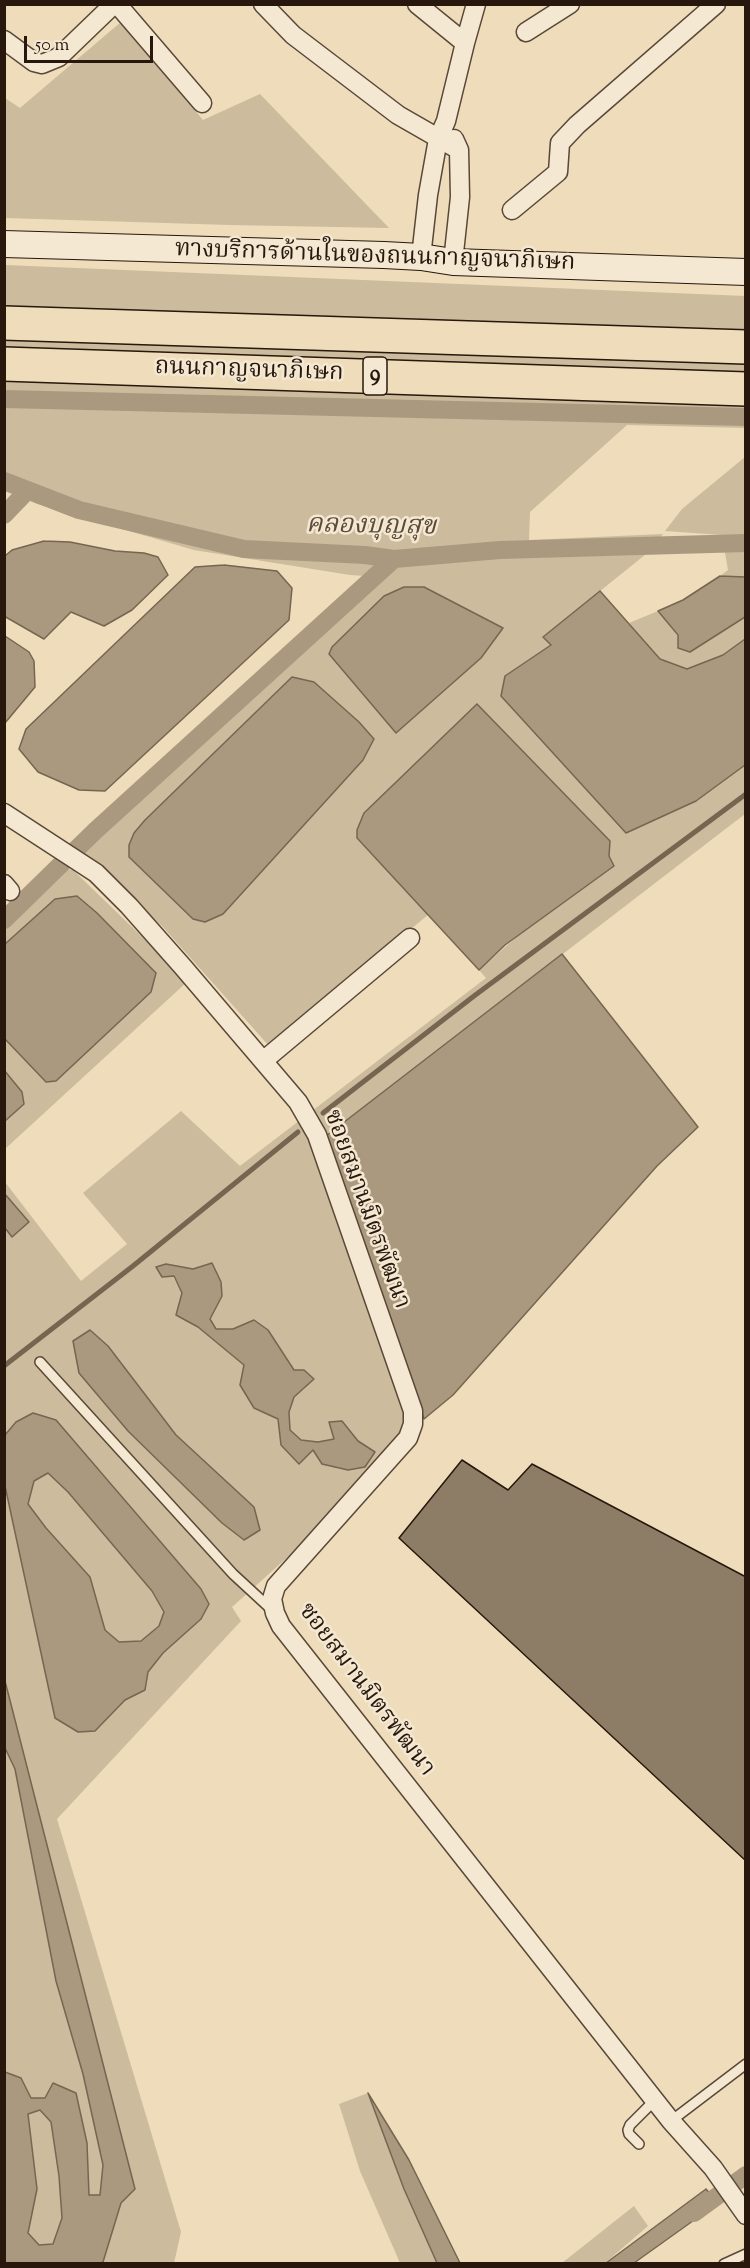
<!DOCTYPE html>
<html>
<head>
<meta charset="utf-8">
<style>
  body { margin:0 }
  #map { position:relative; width:750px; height:2268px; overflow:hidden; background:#eedcba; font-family:"Sorts Mill Goudy",serif }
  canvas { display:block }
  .frame { position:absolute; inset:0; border:6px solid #27170c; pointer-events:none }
  .scale { position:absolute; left:24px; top:36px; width:129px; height:27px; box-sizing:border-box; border:3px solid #27170c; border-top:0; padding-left:8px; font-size:18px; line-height:21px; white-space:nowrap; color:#27170c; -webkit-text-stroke:4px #f4e8d2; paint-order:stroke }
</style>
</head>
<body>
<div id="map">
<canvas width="750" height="2268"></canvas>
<div class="frame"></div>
<div class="scale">50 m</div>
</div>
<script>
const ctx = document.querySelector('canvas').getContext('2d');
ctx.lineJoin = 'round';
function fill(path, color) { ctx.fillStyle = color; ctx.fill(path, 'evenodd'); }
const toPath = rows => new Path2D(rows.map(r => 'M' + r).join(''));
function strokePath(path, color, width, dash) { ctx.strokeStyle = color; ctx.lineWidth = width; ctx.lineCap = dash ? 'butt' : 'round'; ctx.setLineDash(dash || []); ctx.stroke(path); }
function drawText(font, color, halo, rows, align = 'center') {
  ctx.font = font + ' "Sorts Mill Goudy","Noto Serif Thai",serif'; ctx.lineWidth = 5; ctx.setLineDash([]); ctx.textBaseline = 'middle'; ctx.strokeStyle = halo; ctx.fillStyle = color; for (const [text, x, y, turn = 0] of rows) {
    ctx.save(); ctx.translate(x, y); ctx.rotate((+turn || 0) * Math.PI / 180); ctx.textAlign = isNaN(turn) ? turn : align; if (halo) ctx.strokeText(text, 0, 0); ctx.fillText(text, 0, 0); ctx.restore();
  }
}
const green = toPath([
  [121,22,203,120,260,94,389,228,230,225,5,218,5,98,20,108],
  [5,265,745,296,745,428,627,425,530,512,529,540,663,534,651,550,543,637,551,645,505,676,696,801,745,765,745,814,326,1136,408,1418,400,1436,309,1538,232,1607,241,1621,57,1819,181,2232,174,2263,100,2263,103,2262,121,2203,5,1677,4,1486,19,1548,95,1731,125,1700,145,1690,148,1672,163,1653,201,1619,209,1604,201,1589,100,1470,16,1422,5,1435,5,1182,81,1281,127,1244,83,1193,181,1111,240,1166,486,978,479,970,609,856,610,841,476,705,357,839,429,914,270,1047,162,926,73,845,366,576,350,575,194,550,37,504,5,490],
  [292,677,314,682,359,722,374,739,134,833],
  [166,1264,193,1269,221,1282,222,1295,210,1320,216,1329,268,1330,294,1370,313,1379,294,1397,289,1412,290,1430,301,1440,318,1442,334,1439,342,1421,358,1441,375,1452,313,1450,299,1464,281,1444,278,1419,254,1408,241,1385,245,1365,198,1327,176,1315,182,1293],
  [90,1330,108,1346,176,1435,259,1530,243,1540,222,1523,128,1431],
  [745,457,745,577,720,576,728,570,722,535,665,531,682,509],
  [658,611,690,652,745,617,745,639,724,655,688,669,660,659,629,623],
  [52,867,73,870,188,981,5,1149,5,912],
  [49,1473,68,1492,152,1591,164,1612,159,1626,141,1641,119,1642,105,1630,90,1577,46,1528,28,1504,34,1481],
  [4,1748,15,1768,56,1981,83,2074,103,2165,100,2195,88,2195,87,2143,45,2098,31,2098,21,2078,5,2072],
  [368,2093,404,2189,437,2263,400,2263,360,2171,339,2104],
  [40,2109,51,2122,59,2176,62,2218,53,2244,39,2245,28,2233,37,2189,28,2114],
  [634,2206,648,2226,605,2263,562,2263]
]);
const water = toPath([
  [44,541,70,542,115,551,144,553,158,557,168,575,132,610,104,626,71,612,44,639,4,616,5,556,12,550,44,541],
  [224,565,277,571,292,588,289,620,105,791,79,790,38,772,19,749,26,729,195,567,224,565],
  [720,576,745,577,745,617,690,652,678,648,678,635,658,611,683,600,720,576],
  [404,587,424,587,503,628,481,658,396,733,329,654,332,647,384,596,404,587],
  [600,591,660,659,687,669,723,655,745,639,745,765,696,801,626,833,501,696,505,676,551,645,543,637,600,591],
  [5,636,29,652,34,661,35,687,5,723,5,636],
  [292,677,314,682,359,722,374,739,363,760,223,914,205,922,193,919,129,857,129,845,134,833,145,820,292,677],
  [477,704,610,841,609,856,614,866,505,945,479,970,357,838,357,830,364,813,477,704],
  [77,896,97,913,156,973,151,992,56,1081,46,1082,5,1039,5,944,55,899,77,896],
  [562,954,698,1127,657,1166,453,1395,424,1419,326,1136,562,954],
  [4,1070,22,1092,24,1104,5,1121,4,1070],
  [4,1193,29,1222,12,1237,5,1228,4,1193],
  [212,1263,221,1282,222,1296,210,1319,216,1329,233,1329,254,1320,268,1330,294,1370,304,1370,314,1379,294,1397,289,1412,290,1430,301,1440,318,1442,334,1439,329,1422,342,1421,358,1441,375,1452,365,1467,348,1470,322,1464,313,1450,299,1464,281,1445,278,1419,254,1408,240,1385,244,1365,198,1327,176,1315,182,1293,174,1276,162,1277,156,1267,166,1264,193,1269,212,1263],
  [90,1330,108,1346,176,1435,254,1507,260,1530,244,1540,222,1523,128,1431,79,1373,73,1341,90,1330],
  [33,1413,56,1420,201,1589,209,1604,201,1619,163,1653,148,1672,145,1690,125,1700,95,1731,78,1732,55,1718,5,1486,5,1435,16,1422,33,1413],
  [48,1473,68,1492,152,1591,164,1612,159,1626,141,1641,119,1642,105,1630,90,1577,46,1528,28,1504,34,1481,48,1473],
  [4,1677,135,2189,121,2203,103,2262,100,2263,5,2263,5,2072,21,2078,31,2098,45,2098,53,2083,76,2093,87,2143,89,2195,100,2195,103,2165,83,2074,56,1981,15,1769,5,1748,4,1677],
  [40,2110,51,2122,59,2176,62,2218,53,2244,39,2245,28,2233,37,2189,28,2114,40,2110],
  [368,2093,409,2160,460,2263,437,2263,404,2189,368,2093],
  [706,2189,718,2203,634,2263,606,2263,706,2189]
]);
const stream = toPath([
  [323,1113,474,996,746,794],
  [4,1366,133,1266,298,1132]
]);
const canal = toPath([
  [4,399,746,417],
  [4,481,79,510,244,549,365,555,394,559,500,550,746,543],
  [4,515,28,490],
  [4,920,95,831,394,559],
  [694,2213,746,2175]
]);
const building = toPath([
  [462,1460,508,1490,532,1464,746,1577,746,1861,399,1538,462,1460]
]);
const service = toPath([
  [40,1362,233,1574,272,1610],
  [671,2121,746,2064],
  [639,2144,629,2134,628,2130,630,2125,655,2100],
  [724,2264,746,2254]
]);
const minor = toPath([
  [117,4,202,103],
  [263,4,293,35,398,115,459,150],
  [417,4,465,43],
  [526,32,570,4],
  [4,40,34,62,42,64,59,57,114,4],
  [512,210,558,172,560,143,577,125,716,4],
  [421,257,428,195,438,139,446,121,465,43,476,4],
  [453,262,460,197,459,150,454,139],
  [4,813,96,873,129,906,183,967,298,1102,317,1135,413,1411,413,1424,408,1438,276,1586,272,1599,275,1613,281,1626,671,2121,713,2168,746,2215],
  [4,884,10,891],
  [263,1061,410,938]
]);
const secondary = toPath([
  [4,244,384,255,421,257,453,262,746,272]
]);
const motorway = toPath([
  [4,323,746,347],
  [4,364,746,389]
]);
const shields = [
  [375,376,24]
];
const shieldNames = [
  ["9",375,376]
];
const streetNames = [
  ["ทางบริการด้านในของถนนกาญจนาภิเษก",375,258,2],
  ["ถนนกาญจนาภิเษก",249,372,2],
  ["ซอยสมานมิตรพัฒนา",365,1210,70],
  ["ซอยสมานมิตรพัฒนา",365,1691,53]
];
const waterNames = [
  ["คลองบุญสุข",371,528,1]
];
fill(green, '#ccbb9c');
fill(water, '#aa997f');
strokePath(water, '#766551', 1.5);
strokePath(stream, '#766551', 5);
strokePath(canal, '#aa997f', 18);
fill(building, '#8e7d66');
strokePath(building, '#27170c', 1.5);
strokePath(service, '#594838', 12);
strokePath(minor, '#594838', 21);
strokePath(secondary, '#27170c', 28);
strokePath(motorway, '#27170c', 36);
strokePath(service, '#f4e8d2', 9);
strokePath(minor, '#f4e8d2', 18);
strokePath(secondary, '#f4e8d2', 26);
strokePath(motorway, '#eedcba', 33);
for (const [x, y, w] of shields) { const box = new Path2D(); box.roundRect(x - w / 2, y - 19, w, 38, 4.5); ctx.fillStyle = '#f4e8d2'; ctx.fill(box); strokePath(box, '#27170c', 1.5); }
drawText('bold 22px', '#27170c', null, shieldNames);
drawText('24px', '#27170c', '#f4e8d2', streetNames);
drawText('italic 26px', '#5b4b3a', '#f4e8d2', waterNames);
</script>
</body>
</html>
